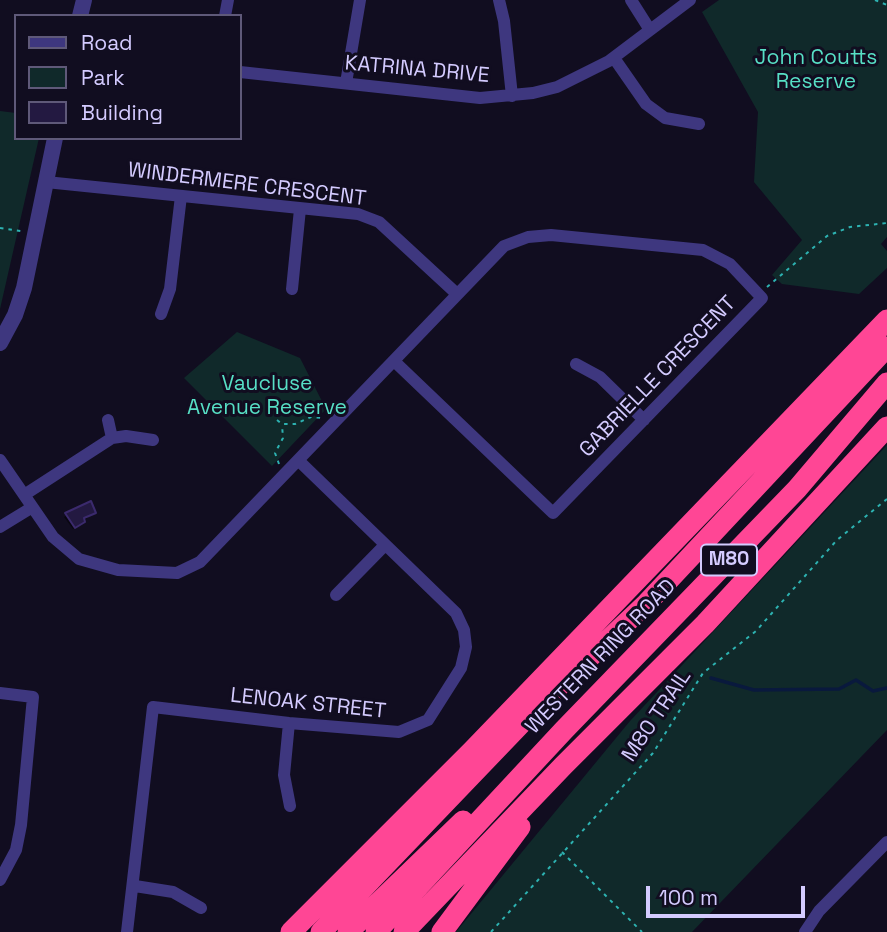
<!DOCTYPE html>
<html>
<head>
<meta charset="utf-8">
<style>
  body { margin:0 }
  #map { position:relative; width:887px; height:932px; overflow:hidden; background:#110d20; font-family:"Space Grotesk",sans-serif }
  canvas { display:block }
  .legend { position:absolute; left:14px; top:14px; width:228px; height:126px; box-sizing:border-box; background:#110d20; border:2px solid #5f5979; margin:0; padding:9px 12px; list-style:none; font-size:21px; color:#d4cbff }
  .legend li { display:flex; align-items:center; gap:14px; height:35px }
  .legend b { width:35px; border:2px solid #5f5979 }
  .scale { position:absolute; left:646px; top:886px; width:159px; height:32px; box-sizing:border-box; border:4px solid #d4cbff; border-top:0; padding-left:9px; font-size:21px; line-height:24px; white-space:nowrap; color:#d4cbff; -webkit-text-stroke:5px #110d20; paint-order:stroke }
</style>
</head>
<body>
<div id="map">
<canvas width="887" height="932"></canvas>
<ul class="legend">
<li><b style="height:9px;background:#3e377f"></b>Road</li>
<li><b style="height:19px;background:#10292a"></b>Park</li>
<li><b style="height:19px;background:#231941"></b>Building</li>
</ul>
<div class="scale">100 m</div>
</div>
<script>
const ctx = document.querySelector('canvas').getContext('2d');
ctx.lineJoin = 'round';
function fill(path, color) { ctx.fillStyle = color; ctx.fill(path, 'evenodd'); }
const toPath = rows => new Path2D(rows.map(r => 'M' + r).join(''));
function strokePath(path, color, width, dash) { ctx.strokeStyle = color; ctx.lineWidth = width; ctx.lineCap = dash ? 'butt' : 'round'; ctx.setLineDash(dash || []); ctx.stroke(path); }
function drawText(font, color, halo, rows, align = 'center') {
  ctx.font = font + ' "Space Grotesk",sans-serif'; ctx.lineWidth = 6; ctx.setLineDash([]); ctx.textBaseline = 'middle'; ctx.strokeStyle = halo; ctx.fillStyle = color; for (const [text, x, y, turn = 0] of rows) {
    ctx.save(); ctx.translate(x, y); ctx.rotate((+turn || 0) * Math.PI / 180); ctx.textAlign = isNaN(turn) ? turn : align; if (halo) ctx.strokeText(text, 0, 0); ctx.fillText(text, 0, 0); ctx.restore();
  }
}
const green = toPath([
  [719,0,887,0,887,237,881,244,887,251,887,268,859,294,782,284,772,275,802,240,754,182,758,112,702,12],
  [0,111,16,113,16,138,39,138,0,309],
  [237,332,300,358,326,409,272,466,184,378],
  [887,445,887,730,692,932,456,932,630,721]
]);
const shadow = toPath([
  [90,503,94,513,73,529,64,517]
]);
const stream = toPath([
  [711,678,754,690,839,689,856,680,873,691,887,688]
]);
const building = toPath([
  [91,501,96,513,84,518,85,522,75,528,65,513,91,501]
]);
const path = toPath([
  [875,0,887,5],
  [0,228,21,231],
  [767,287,827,236,850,227,887,223],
  [277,420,282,424,295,424,311,417,322,418],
  [279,464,275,453,283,438,282,425],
  [562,852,642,932],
  [491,932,653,753,703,673,756,631,837,540,887,499]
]);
const minor = toPath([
  [499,0,504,21,512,96],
  [631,0,650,30],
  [225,16,228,0],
  [614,58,646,104,665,118,699,124],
  [240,72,480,98,533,93,557,87,609,61,690,0],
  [346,83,360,0],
  [46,182,358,214,379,222,457,294],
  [292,289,300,209],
  [161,314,170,289,181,196],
  [576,364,600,377,644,420],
  [108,420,112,438],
  [0,460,53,537,79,559,118,570,177,573,200,562,504,246,528,237,551,235,703,250,730,264,762,298,553,513,394,361],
  [24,495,112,438,126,436,153,440],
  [0,527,31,508],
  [336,595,385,545],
  [0,693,33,697,21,825,16,850,0,880],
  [289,723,284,775,290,806],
  [135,886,173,892,201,908],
  [127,932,153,707,289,723,399,732,428,720,461,668,466,647,464,630,456,613,298,460],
  [805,932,819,911,887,842]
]);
const tertiary = toPath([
  [80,16,84,0],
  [0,343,15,315,24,288,55,138]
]);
const motorway = toPath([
  [291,932,472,751,887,320],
  [321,932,534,710,647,603,887,347],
  [348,932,463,821],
  [376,932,564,730,797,489,887,383],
  [404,932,563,766,705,624,887,427],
  [442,932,520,827]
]);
const shields = [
  [729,560,56]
];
const shieldNames = [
  ["M80",729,560]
];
const parkNames = [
  ["John Coutts",816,58],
  ["Reserve",816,82],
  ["Vaucluse",267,384],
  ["Avenue Reserve",267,408]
];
const streetNames = [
  ["KATRINA DRIVE",417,70,5],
  ["WINDERMERE CRESCENT",247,185,7],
  ["GABRIELLE CRESCENT",658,377,-46],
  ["WESTERN RING ROAD",601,657,-46],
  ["LENOAK STREET",308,704,6],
  ["M80 TRAIL",657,716,-56]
];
fill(green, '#10292a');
fill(shadow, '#0007');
strokePath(stream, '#09193d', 3.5);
fill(building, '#231941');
strokePath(building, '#3b2a6d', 2);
strokePath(path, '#2db2b1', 2, [3.5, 5]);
strokePath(minor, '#3e377f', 12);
strokePath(tertiary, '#3e377f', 16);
strokePath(motorway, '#ff4695', 21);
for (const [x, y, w] of shields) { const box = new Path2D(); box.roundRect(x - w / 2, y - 15.5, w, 31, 5); ctx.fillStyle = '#110d20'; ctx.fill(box); strokePath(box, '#d4cbff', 2); }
drawText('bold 19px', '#d4cbff', null, shieldNames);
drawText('21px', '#57dfc5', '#110d20', parkNames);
drawText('21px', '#d4cbff', '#110d20', streetNames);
</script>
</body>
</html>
